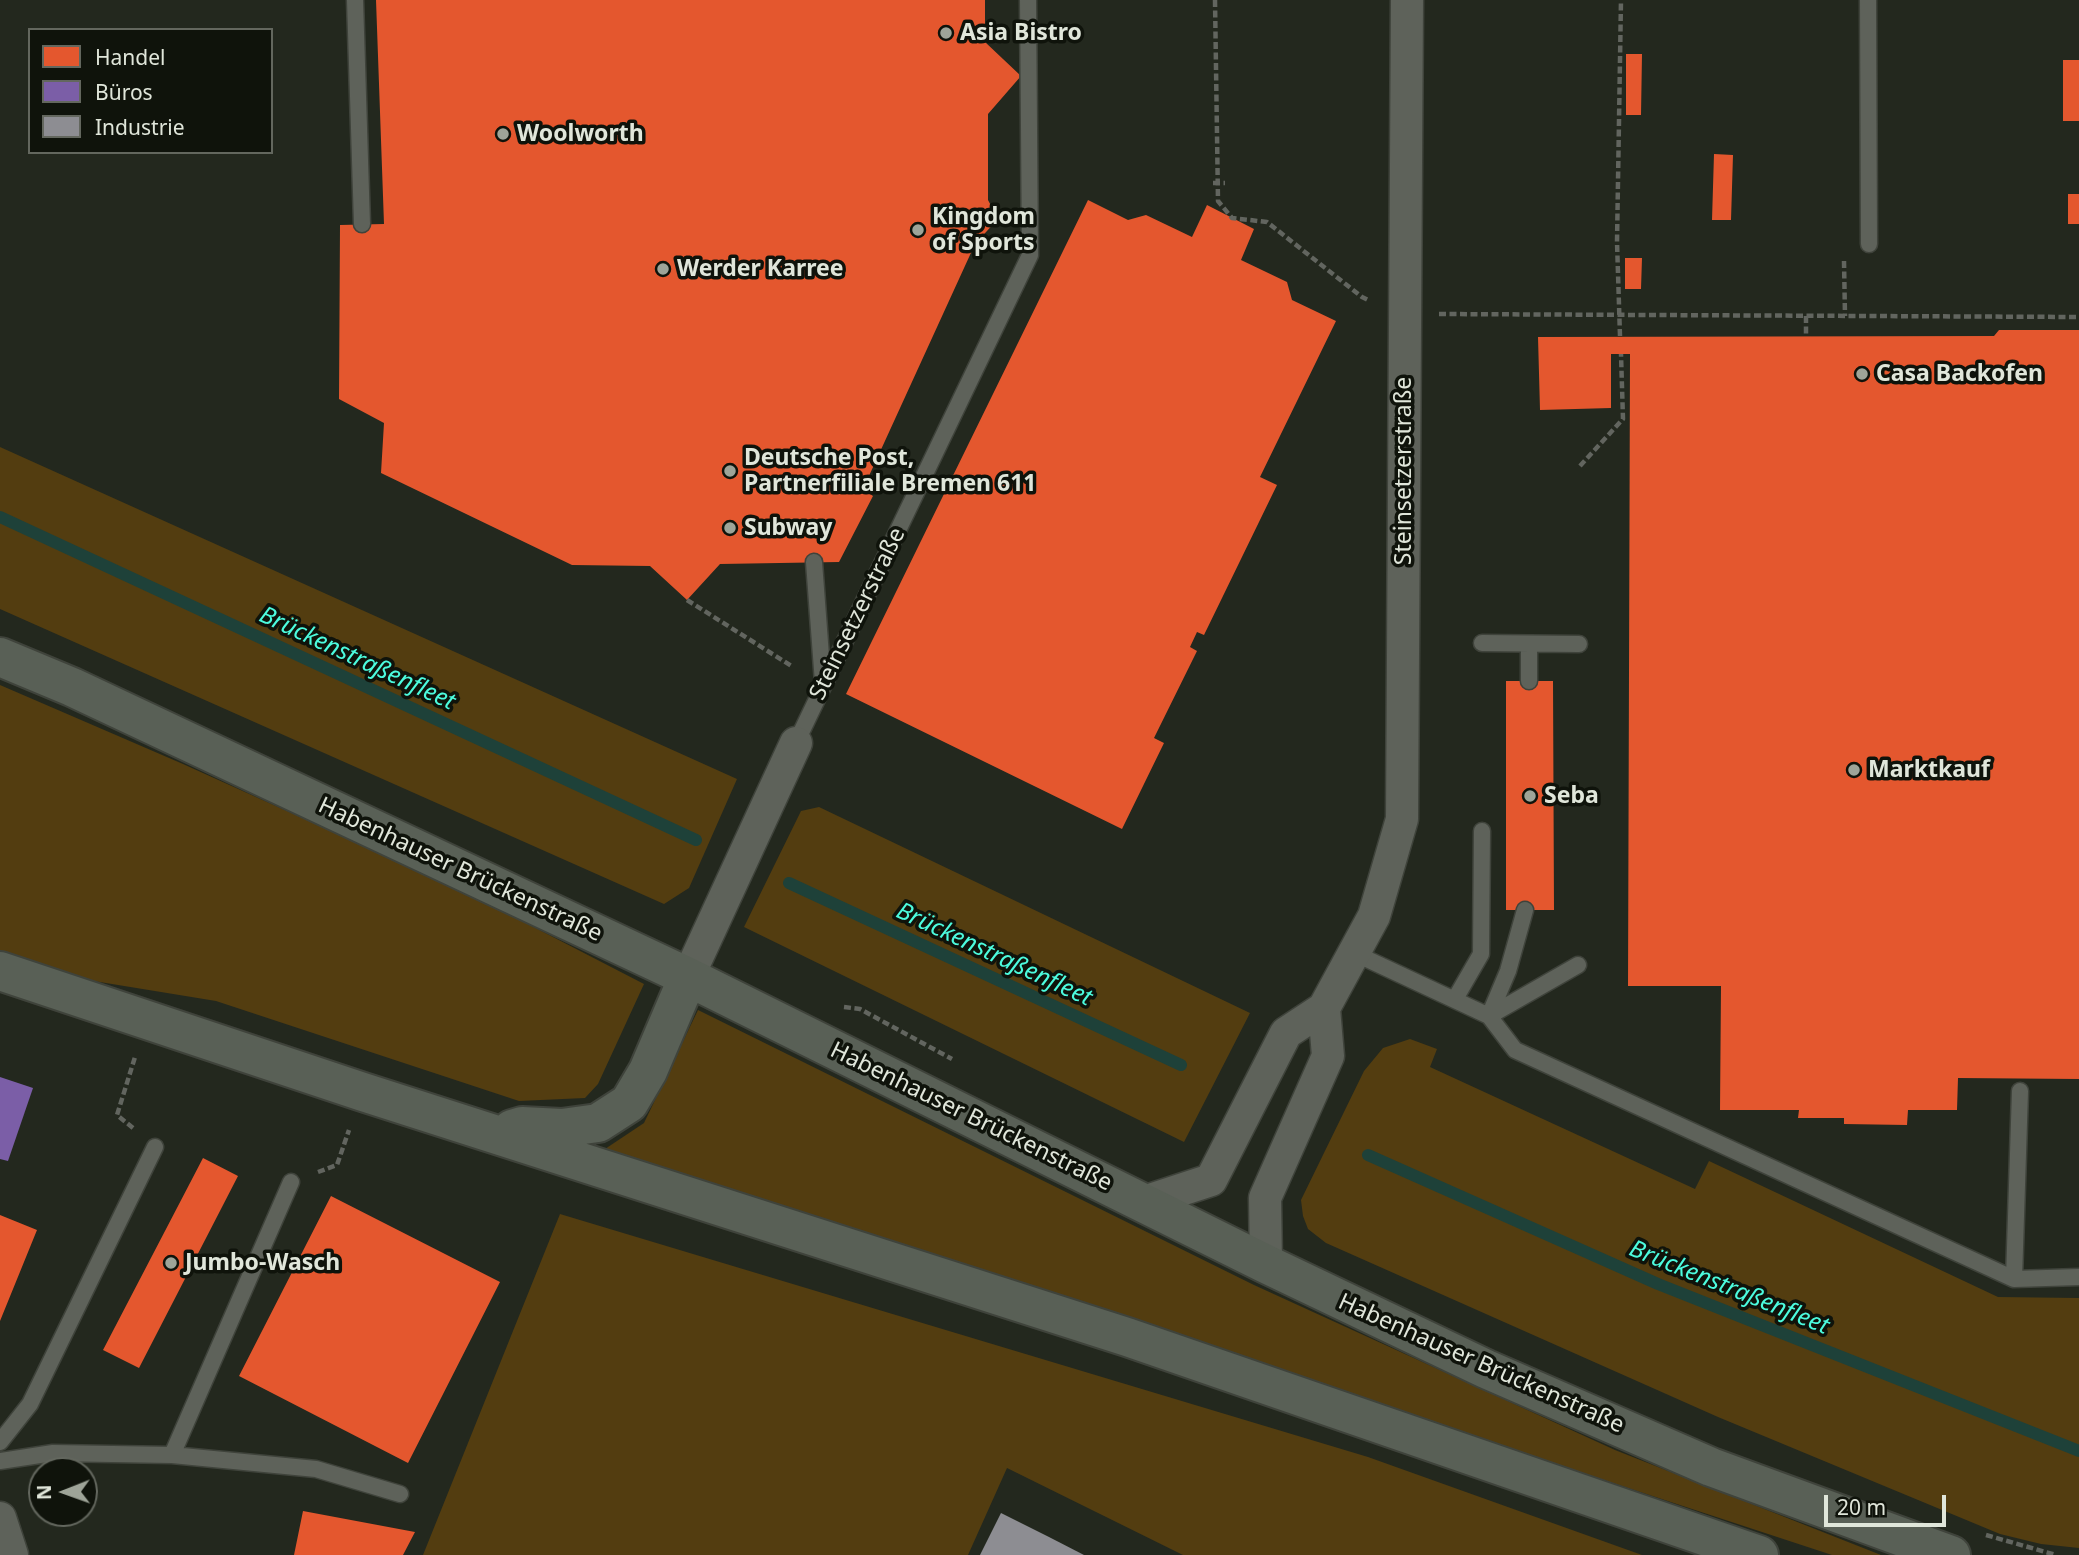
<!DOCTYPE html>
<html>
<head>
<meta charset="utf-8">
<style>
  body { margin:0 }
  #map { position:relative; width:2079px; height:1555px; overflow:hidden; background:#23281e; font-family:"Noto Sans",sans-serif }
  canvas { display:block }
  .legend { position:absolute; left:28px; top:28px; width:245px; height:126px; box-sizing:border-box; background:#0f130b; border:2px solid #63675e; margin:0; padding:9px 12px; list-style:none; font-size:21px; color:#e0e6da }
  .legend li { display:flex; align-items:center; gap:14px; height:35px }
  .legend b { width:35px; border:2px solid #63675e }
  .north { position:absolute; left:28px; top:1457px; width:70px; height:70px; box-sizing:border-box; background:#0f130b; border:2px solid #63675e; border-radius:50%; rotate:269deg; font-size:19px; font-weight:700; line-height:28px; text-align:center; color:#e0e6da }
  .north::after { content:''; display:block; margin:auto; width:24px; height:32px; background:#9ea498; clip-path:polygon(50% 0,100% 100%,50% 72%,0 100%) }
  .scale { position:absolute; left:1824px; top:1495px; width:122px; height:32px; box-sizing:border-box; border:4px solid #e0e6da; border-top:0; padding-left:9px; font-size:21px; line-height:24px; white-space:nowrap; color:#e0e6da; -webkit-text-stroke:5px #0f130b; paint-order:stroke }
</style>
</head>
<body>
<div id="map">
<canvas width="2079" height="1555"></canvas>
<ul class="legend">
<li><b style="height:19px;background:#e4572e"></b>Handel</li>
<li><b style="height:19px;background:#7b5ea7"></b>Büros</li>
<li><b style="height:19px;background:#8d8d92"></b>Industrie</li>
</ul>
<div class="north">N</div>
<div class="scale">20 m</div>
</div>
<script>
const ctx = document.querySelector('canvas').getContext('2d');
ctx.lineJoin = 'round';
function fill(path, color) { ctx.fillStyle = color; ctx.fill(path, 'evenodd'); }
const toPath = rows => new Path2D(rows.map(r => 'M' + r).join(''));
function strokePath(path, color, width, dash) { ctx.strokeStyle = color; ctx.lineWidth = width; ctx.lineCap = dash ? 'butt' : 'round'; ctx.setLineDash(dash || []); ctx.stroke(path); }
function drawText(font, color, halo, rows, align = 'center') {
  ctx.font = font + ' "Noto Sans",sans-serif'; ctx.lineWidth = 7; ctx.setLineDash([]); ctx.textBaseline = 'middle'; ctx.strokeStyle = halo; ctx.fillStyle = color; for (const [text, x, y, turn = 0] of rows) {
    ctx.save(); ctx.translate(x, y); ctx.rotate((+turn || 0) * Math.PI / 180); ctx.textAlign = isNaN(turn) ? turn : align; if (halo) ctx.strokeText(text, 0, 0); ctx.fillText(text, 0, 0); ctx.restore();
  }
}
const green = toPath([
  [0,447,737,779,689,888,664,904,0,609],
  [0,685,183,764,464,891,644,984,598,1084,585,1098,519,1101,216,1001,63,976,0,954],
  [819,807,1250,1013,1184,1142,744,927,801,811],
  [698,1010,1254,1285,1615,1450,1881,1555,1832,1555,602,1151,644,1123],
  [1410,1039,1437,1049,1430,1067,1695,1189,1709,1161,1998,1297,2079,1298,2079,1548,2041,1544,2000,1534,1718,1417,1326,1243,1308,1229,1303,1216,1301,1200,1364,1071,1383,1048],
  [560,1214,1368,1457,1642,1555,1183,1555,1007,1468,968,1555,423,1555]
]);
const shops = toPath([
  [376,0,985,0,985,42,1021,76,988,114,988,200,998,219,975,244,863,489,873,496,839,562,720,564,687,600,650,566,572,565,381,473,384,423,339,399,340,225,384,224],
  [1626,54,1642,54,1641,115,1626,115],
  [2063,60,2079,60,2079,121,2063,121],
  [1714,154,1733,155,1731,220,1712,220],
  [2068,194,2079,194,2079,224,2068,224],
  [1088,200,1128,220,1146,215,1192,237,1207,205,1254,229,1241,260,1287,282,1292,300,1336,321,1260,477,1277,485,1204,635,1197,632,1190,647,1197,651,1154,738,1164,743,1122,829,846,694],
  [1625,258,1642,258,1641,289,1625,289],
  [1999,330,2079,330,2079,1079,1958,1078,1957,1110,1908,1110,1907,1125,1844,1124,1844,1118,1798,1118,1799,1110,1720,1110,1721,986,1628,986,1630,354,1611,354,1611,408,1540,410,1538,337,1994,336],
  [1506,681,1553,681,1554,910,1506,910],
  [203,1158,238,1176,139,1368,103,1350],
  [331,1196,500,1282,408,1463,239,1376],
  [0,1215,37,1230,0,1321],
  [303,1511,415,1532,403,1555,294,1555]
]);
const offices = toPath([
  [0,1077,33,1088,8,1161,0,1159]
]);
const industry = toPath([
  [1001,1513,1049,1537,1084,1555,980,1555]
]);
const stream = toPath([
  [0,517,696,840],
  [789,883,1181,1065],
  [1368,1155,1658,1284,2079,1451]
]);
const path = toPath([
  [1215,0,1218,201,1232,218,1267,222,1362,297,1370,301],
  [1213,183,1225,183],
  [1844,261,1845,316],
  [1439,314,2079,317],
  [1806,316,1806,335],
  [1620,336,1617,242,1621,0],
  [1580,466,1623,419,1621,354],
  [687,600,793,667],
  [844,1007,860,1009,952,1059],
  [133,1128,117,1115,135,1057],
  [318,1172,337,1165,349,1130],
  [1986,1535,2056,1555]
]);
const service = toPath([
  [355,0,362,224],
  [1868,0,1869,244],
  [814,562,823,683],
  [1482,643,1579,644],
  [1529,644,1529,681],
  [796,743,1030,255,1028,0],
  [1354,953,1489,1016,1515,1050,2014,1279,2079,1277],
  [1455,999,1481,954,1482,831],
  [1489,1016,1508,971,1525,910],
  [1489,1016,1578,965],
  [2014,1279,2020,1091],
  [0,1442,30,1404,155,1147],
  [172,1455,291,1182],
  [0,1461,53,1453,172,1455,316,1469,400,1494]
]);
const minor = toPath([
  [688,977,796,743],
  [1144,1202,1211,1180,1286,1033,1324,1008,1374,916,1402,819,1407,0],
  [1266,1264,1265,1198,1328,1056,1324,1008],
  [0,1518,12,1555]
]);
const primary = toPath([
  [0,657,72,687,688,977,1266,1264,1486,1369,1711,1467,1951,1555],
  [0,971,363,1092,1127,1337,1759,1555],
  [512,1129,522,1126,562,1128,598,1123,629,1103,648,1071,688,977]
]);
const markers = [
  [946,33,7,"#9ea498"],
  [503,134,7,"#9ea498"],
  [918,230,7,"#9ea498"],
  [663,269,7,"#9ea498"],
  [1862,374,7,"#9ea498"],
  [730,471,7,"#9ea498"],
  [730,528,7,"#9ea498"],
  [1854,770,7,"#9ea498"],
  [1530,796,7,"#9ea498"],
  [171,1263,7,"#9ea498"]
];
const poiNames = [
  ["Asia Bistro",960,33],
  ["Woolworth",517,134],
  ["Kingdom",932,217],
  ["of Sports",932,243],
  ["Werder Karree",677,269],
  ["Casa Backofen",1876,374],
  ["Deutsche Post,",744,458],
  ["Partnerfiliale Bremen 611",744,484],
  ["Subway",744,528],
  ["Marktkauf",1868,770],
  ["Seba",1544,796],
  ["Jumbo-Wasch",185,1263]
];
const streetNames = [
  ["Steinsetzerstraße",1404,471,-90],
  ["Steinsetzerstraße",858,614,-64],
  ["Habenhauser Brückenstraße",460,870,25],
  ["Habenhauser Brückenstraße",971,1117,26],
  ["Habenhauser Brückenstraße",1481,1364,24]
];
const waterNames = [
  ["Brückenstraßenfleet",357,659,25],
  ["Brückenstraßenfleet",994,955,25],
  ["Brückenstraßenfleet",1729,1288,22]
];
fill(green, '#533d10');
fill(shops, '#e4572e');
fill(offices, '#7b5ea7');
fill(industry, '#8d8d92');
strokePath(stream, '#1e4139', 12);
strokePath(service, '#3f433b', 19);
strokePath(minor, '#3f433b', 35);
strokePath(primary, '#3f433b', 42);
strokePath(path, '#62655f', 4.5, [7, 3.5]);
strokePath(service, '#5e625a', 16);
strokePath(minor, '#5e625a', 32);
strokePath(primary, '#596056', 38);
for (const [x, y, r, color] of markers) { const dot = new Path2D(); dot.arc(x, y, r, 0, 2 * Math.PI); ctx.fillStyle = color; ctx.fill(dot); strokePath(dot, '#0f130b', 2.5); }
drawText('bold 23px', '#e0e6da', '#0f130b', poiNames, 'left');
drawText('23px', '#e0e6da', '#0f130b', streetNames);
drawText('italic 24px', '#4cfbde', '#0f130b', waterNames);
</script>
</body>
</html>
